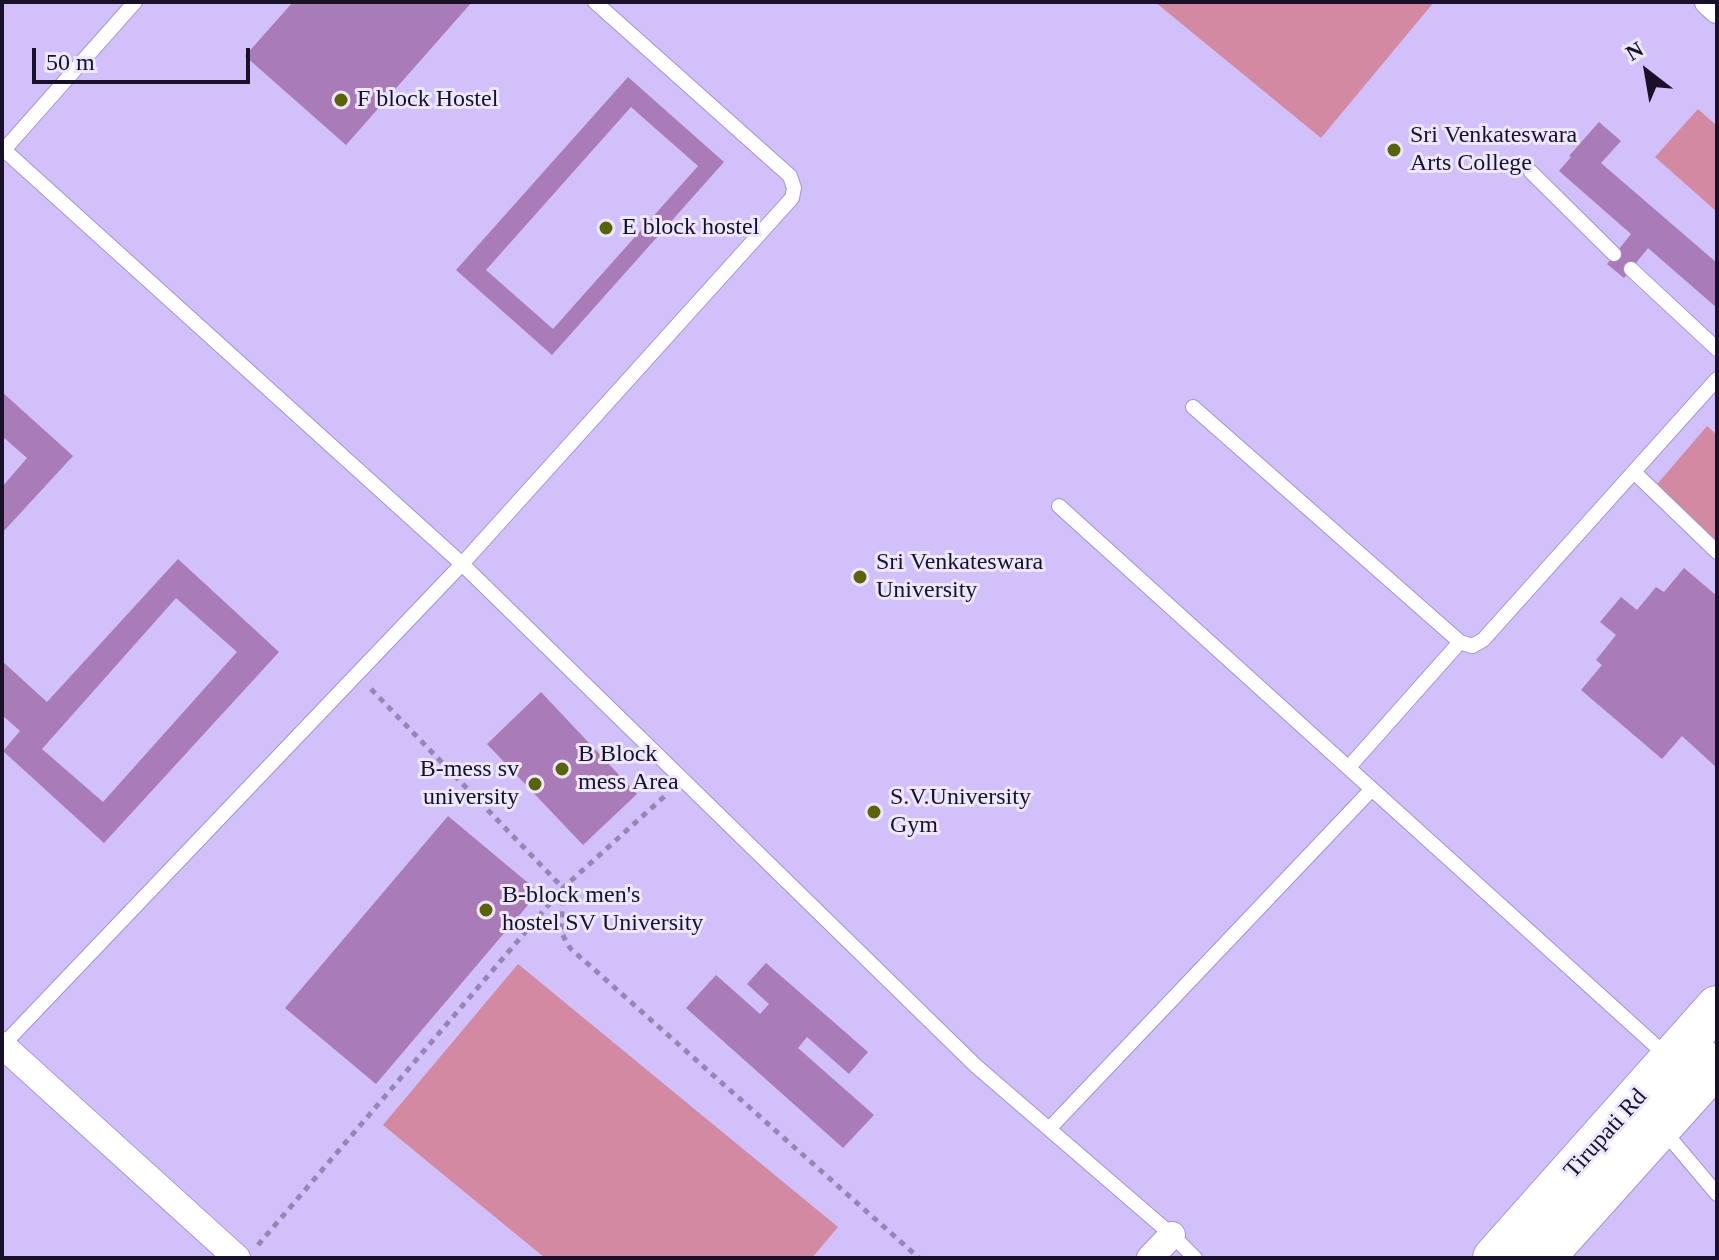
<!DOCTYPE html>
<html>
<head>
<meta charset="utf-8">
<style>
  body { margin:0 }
  #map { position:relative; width:1719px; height:1260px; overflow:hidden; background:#d1c0f9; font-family:"Times New Roman",serif }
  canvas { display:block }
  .frame { position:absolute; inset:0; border:4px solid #19112a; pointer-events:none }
  .north { position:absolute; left:1607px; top:32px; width:80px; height:80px; -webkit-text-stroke:6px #eee8fe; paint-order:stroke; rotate:329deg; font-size:22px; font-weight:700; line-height:32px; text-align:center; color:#19112a }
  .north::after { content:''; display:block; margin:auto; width:28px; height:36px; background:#19112a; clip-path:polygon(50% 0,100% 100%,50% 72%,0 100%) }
  .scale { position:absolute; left:32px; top:48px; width:218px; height:36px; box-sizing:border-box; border:4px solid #19112a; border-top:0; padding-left:10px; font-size:24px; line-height:28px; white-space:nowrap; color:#19112a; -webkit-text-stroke:6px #eee8fe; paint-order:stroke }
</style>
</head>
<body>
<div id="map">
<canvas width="1719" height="1260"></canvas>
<div class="frame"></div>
<div class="north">N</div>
<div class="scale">50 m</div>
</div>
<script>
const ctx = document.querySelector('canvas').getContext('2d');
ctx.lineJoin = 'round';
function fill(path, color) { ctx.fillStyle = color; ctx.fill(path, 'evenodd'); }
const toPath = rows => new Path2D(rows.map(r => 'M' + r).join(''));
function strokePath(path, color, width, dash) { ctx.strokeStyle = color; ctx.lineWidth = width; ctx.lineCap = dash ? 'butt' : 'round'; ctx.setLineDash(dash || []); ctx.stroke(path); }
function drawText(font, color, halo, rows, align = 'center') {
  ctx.font = font + ' "Times New Roman",serif'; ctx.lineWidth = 6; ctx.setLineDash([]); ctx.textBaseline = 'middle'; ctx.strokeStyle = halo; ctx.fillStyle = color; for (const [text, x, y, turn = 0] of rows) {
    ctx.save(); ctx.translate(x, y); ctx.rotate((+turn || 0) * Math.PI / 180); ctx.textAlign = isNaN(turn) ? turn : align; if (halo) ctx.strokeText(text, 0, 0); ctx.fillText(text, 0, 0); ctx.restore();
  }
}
const green = toPath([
  [1155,2,1434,2,1321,138],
  [1698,109,1717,126,1717,212,1655,157],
  [1707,426,1717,435,1717,544,1653,489],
  [518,964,838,1227,812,1258,545,1258,383,1125]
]);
const building = toPath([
  [293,2,472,2,346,145,245,56],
  [628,77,724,162,552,355,456,270],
  [631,107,698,166,553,329,486,270],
  [1599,122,1621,141,1601,163,1717,263,1717,308,1648,248,1624,278,1607,264,1631,234,1559,171,1571,157,1569,156],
  [2,392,73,456,2,533,2,487,27,458,2,436],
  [178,559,279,652,104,843,3,751,20,731,2,715,2,661,47,702],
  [176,598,237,652,103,802,42,749],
  [1684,568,1717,596,1717,768,1682,736,1662,759,1581,690,1602,665,1596,660,1616,635,1600,622,1621,597,1637,610,1656,587,1664,592],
  [541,692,637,794,583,845,487,744],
  [448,816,539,892,376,1084,285,1008],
  [766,963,868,1052,849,1074,807,1037,798,1048,874,1115,843,1148,686,1008,716,975,760,1014,769,1004,747,984]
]);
const path = toPath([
  [371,689,563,888,561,932,570,948,919,1258],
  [258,1245,563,888,667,794]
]);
const service = toPath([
  [2,148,462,564,976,1066,1172,1235,1195,1258],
  [2,152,135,2],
  [1531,172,1614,254],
  [1631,269,1717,349],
  [1193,407,1460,642,1472,646,1483,640,1717,379],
  [1634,472,1717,552],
  [1059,506,1667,1056],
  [1349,767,1460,642],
  [2,1046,462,564,792,198,794,188,790,176,595,2],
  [1049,1129,1372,789],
  [1664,1131,1717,1194]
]);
const minor = toPath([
  [1708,2,1717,10],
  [2,1045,237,1258],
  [1150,1258,1172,1235]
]);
const primary = toPath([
  [1494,1258,1717,1007],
  [1543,1258,1717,1064]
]);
const markers = [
  [341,100,8,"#586406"],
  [1394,150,8,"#586406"],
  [606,228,8,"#586406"],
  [860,577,8,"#586406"],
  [562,769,8,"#586406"],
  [535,784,8,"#586406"],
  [874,812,8,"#586406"],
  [486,910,8,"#586406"]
];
const poiNames = [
  ["F block Hostel",357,100],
  ["Sri Venkateswara",1410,136],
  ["Arts College",1410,164],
  ["E block hostel",622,228],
  ["Sri Venkateswara",876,563],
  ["University",876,591],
  ["B Block",578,755],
  ["mess Area",578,783],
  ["B-mess sv",519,770,"right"],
  ["university",519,798,"right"],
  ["S.V.University",890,798],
  ["Gym",890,826],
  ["B-block men's",502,896],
  ["hostel SV University",502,924]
];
const streetNames = [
  ["Tirupati Rd",1606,1134,-48]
];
fill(green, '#d389a2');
fill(building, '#a97bb7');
strokePath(service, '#a691d6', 16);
strokePath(minor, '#a691d6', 28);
strokePath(primary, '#a691d6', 44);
strokePath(path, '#9486b5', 5, [6, 6]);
strokePath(service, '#fff', 14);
strokePath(minor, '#fff', 26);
strokePath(primary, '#fff', 42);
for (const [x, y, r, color] of markers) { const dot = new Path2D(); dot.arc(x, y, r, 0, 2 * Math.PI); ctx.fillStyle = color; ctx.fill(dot); strokePath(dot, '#eee8fe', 3); }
drawText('24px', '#19112a', '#eee8fe', poiNames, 'left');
drawText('24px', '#19112a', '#eee8fe', streetNames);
</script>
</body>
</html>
